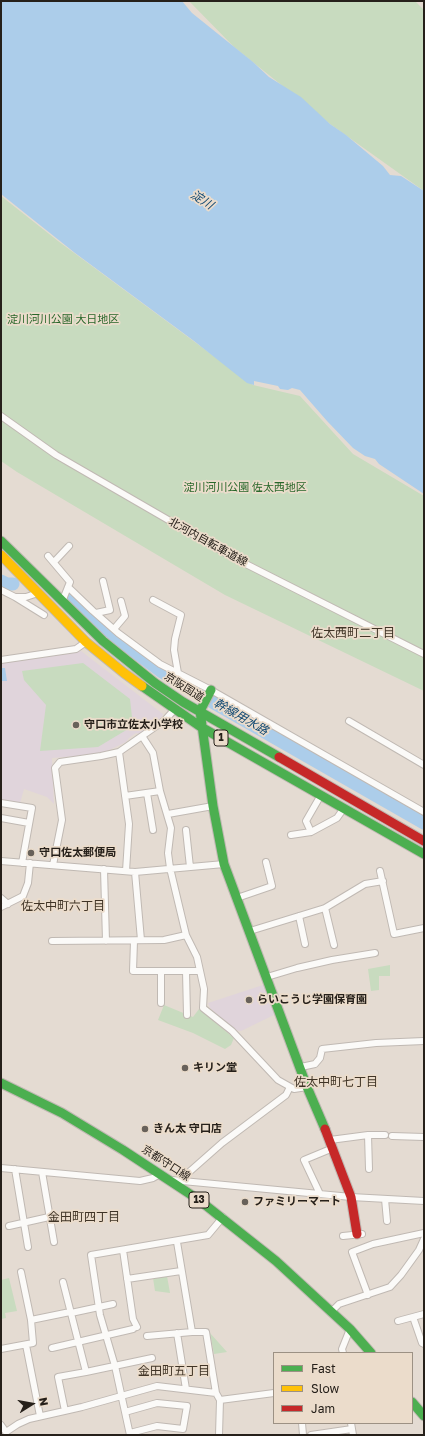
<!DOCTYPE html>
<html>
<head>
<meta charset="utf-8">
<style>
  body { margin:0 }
  #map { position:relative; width:425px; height:1436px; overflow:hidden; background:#e4dbd2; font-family:"Golos Text",sans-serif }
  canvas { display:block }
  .frame { position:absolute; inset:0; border:2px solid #26201a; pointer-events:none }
  .legend { position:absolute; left:273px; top:1352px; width:140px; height:72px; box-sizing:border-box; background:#ebdccb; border:1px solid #9c9184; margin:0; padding:5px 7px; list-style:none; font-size:12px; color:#26201a }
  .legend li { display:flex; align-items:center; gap:8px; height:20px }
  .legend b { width:20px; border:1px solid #9c9184 }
  .north { position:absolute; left:12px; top:1384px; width:40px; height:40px; -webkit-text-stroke:3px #ebdccb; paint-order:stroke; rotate:79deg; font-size:11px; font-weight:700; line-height:16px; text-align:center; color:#26201a }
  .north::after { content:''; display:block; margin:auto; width:14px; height:18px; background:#26201a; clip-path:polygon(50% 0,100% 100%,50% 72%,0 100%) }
</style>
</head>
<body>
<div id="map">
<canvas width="425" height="1436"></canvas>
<div class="frame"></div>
<ul class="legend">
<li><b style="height:5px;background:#4caf50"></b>Fast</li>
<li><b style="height:5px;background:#ffc107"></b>Slow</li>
<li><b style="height:5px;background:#c62828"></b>Jam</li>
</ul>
<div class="north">N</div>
</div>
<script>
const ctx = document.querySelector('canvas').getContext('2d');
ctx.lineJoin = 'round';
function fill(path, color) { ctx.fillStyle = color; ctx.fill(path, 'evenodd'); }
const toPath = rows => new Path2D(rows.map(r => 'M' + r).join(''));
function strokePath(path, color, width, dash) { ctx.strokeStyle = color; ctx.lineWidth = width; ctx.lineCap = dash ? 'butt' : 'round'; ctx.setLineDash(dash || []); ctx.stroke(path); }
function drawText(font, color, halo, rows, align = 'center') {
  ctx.font = font + ' "Golos Text","Noto Sans JP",sans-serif'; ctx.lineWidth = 3.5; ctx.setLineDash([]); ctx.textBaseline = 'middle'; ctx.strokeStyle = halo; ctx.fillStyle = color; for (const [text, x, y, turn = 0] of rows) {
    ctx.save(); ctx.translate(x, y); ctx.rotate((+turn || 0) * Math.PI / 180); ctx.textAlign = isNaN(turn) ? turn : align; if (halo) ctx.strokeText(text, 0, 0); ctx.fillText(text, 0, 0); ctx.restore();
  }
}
const education = toPath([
  [81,651,163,714,162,717,139,734,136,733,129,738,126,742,101,754,52,758,54,804,47,797,24,789,20,803,1,801,1,663],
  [266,984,278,1013,241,1031,234,1030,210,1008,208,1003]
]);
const green = toPath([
  [189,1,415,1,424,10,424,191,330,124,234,47],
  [1,196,58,241,253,385,300,396,353,454,424,496,424,691,225,595,17,472,1,461],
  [83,663,130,699,133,726,98,747,40,751,46,705,24,680,22,671],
  [390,965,390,976,379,976,379,990,371,991,368,969],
  [164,1005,193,1017,199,1009,234,1038,231,1045,225,1049,193,1033,158,1020],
  [167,1276,170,1293,155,1291,153,1278],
  [9,1278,17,1311,5,1313,6,1318,1,1319,1,1280],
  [210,1333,227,1352,214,1354]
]);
const water = toPath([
  [1,1,182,1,192,13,253,62,269,77,301,97,330,124,346,135,383,166,390,175,401,176,424,191,424,494,379,464,375,459,365,456,353,448,327,421,300,390,292,388,288,390,280,389,278,386,254,381,254,385,247,383,194,341,75,253,1,194],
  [1,668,5,668,7,681,1,681]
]);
const river = toPath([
  [1,581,7,584,13,584],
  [70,595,118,639,162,672,188,688,424,823]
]);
const street = toPath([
  [1,416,56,455,234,558,424,654],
  [48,556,70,582,62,602],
  [54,562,69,546],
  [68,587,93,611,118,633,160,664,211,690,424,812],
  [1,590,15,597,26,597,38,593],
  [15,597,44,615],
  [153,600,181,615,175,639,174,650,178,673],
  [96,613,110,610,103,581],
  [114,629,125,616,121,601],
  [1,660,76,649,86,642],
  [349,721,424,765],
  [142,736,153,753,160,791,171,828,168,853,170,868,186,935,197,957,204,989,203,1008,232,1031,278,1080,294,1089,307,1087],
  [119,752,129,824,126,871],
  [147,793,153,830],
  [125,796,160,791],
  [1,803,32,808,22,863],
  [168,814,213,806],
  [1,818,29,823],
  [186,830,190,867],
  [311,832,306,821,321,795],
  [291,835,311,832,337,818,344,808],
  [1,861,135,872,224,864],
  [53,865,62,820,55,768,60,762,101,756,119,752,165,720,175,709],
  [104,869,106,941],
  [380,871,394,934,424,928],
  [135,872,141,940],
  [1,898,8,904],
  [237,898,272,886,266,862],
  [1,907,23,896,28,883,30,863],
  [325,908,334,945],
  [299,916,305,944],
  [250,931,325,908,365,884,383,881],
  [52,941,164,940,186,935],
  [134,941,133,971,200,971],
  [161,971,161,1003],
  [186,971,187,1015],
  [267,977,297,968,332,960,375,953],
  [301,1067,315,1064,320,1058,322,1049,376,1043,424,1041],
  [368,1135,369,1169],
  [392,1136,424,1137],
  [330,1140,368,1135,385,1135],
  [1,1168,140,1181,153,1178,160,1174],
  [15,1169,28,1247],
  [42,1172,54,1242],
  [172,1180,351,1197,424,1201],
  [179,1181,222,1143,286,1095,290,1087],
  [320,1194,304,1160,333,1148],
  [385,1199,387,1221],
  [9,1226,49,1217],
  [343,1236,362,1234],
  [177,1242,192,1332,206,1332,216,1393,220,1400,219,1435],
  [123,1250,133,1319,137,1327],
  [127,1279,181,1271],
  [63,1282,86,1372,58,1377,65,1411],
  [368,1295,352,1252,373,1244,424,1233],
  [331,1312,339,1304,390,1287,401,1275,419,1250,424,1239],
  [71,1313,113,1304],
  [413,1317,422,1343,424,1344],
  [31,1320,70,1312],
  [398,1321,424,1314],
  [177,1333,186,1389],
  [147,1336,192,1332],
  [26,1345,40,1416],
  [52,1348,133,1329],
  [1,1349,33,1343,31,1320,21,1272],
  [343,1353,342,1349,350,1329],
  [86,1372,152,1358],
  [220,1400,274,1393],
  [125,1412,157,1403,187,1406,183,1429,157,1426,130,1433],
  [302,1423,303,1435],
  [351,1423,353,1435],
  [1,1425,6,1432,18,1424,29,1419,82,1407,157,1386,216,1393],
  [130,1435,115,1366,100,1315,91,1255,208,1235,223,1217],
  [311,1435,352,1429]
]);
const fast = toPath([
  [1,541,103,641,155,683,183,702,279,757],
  [142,686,201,727,424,854],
  [211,690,200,711,213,806,224,864,307,1087,325,1129],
  [1,1083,62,1113,123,1150,199,1200,276,1261,350,1329,371,1353],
  [412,1402,424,1416]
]);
const slow = toPath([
  [1,555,86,642,124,673,142,686]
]);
const jam = toPath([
  [279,757,424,841],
  [325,1129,351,1197,357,1234]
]);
const markers = [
  [76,725,4,"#68615a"],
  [31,853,4,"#68615a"],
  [249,1000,4,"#68615a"],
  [185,1068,4,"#68615a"],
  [145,1129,4,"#68615a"],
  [245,1202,4,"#68615a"]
];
const shields = [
  [221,738,14],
  [199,1200,20]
];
const shieldNames = [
  ["1",221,738],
  ["13",199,1200]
];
const parkNames = [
  ["淀川河川公園 大日地区",63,320],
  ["淀川河川公園 佐太西地区",245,488]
];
const streetNames = [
  ["北河内自転車道線",208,542,29],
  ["京阪国道",184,687,32],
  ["京都守口線",166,1163,33]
];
const poiNames = [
  ["守口市立佐太小学校",84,725],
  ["守口佐太郵便局",39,853],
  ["らいこうじ学園保育園",257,1000],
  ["キリン堂",193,1068],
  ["きん太 守口店",153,1129],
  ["ファミリーマート",253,1202]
];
const waterNames = [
  ["淀川",202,200,32],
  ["幹線用水路",241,717,30]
];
const neighbourhoodNames = [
  ["佐太西町二丁目",353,633],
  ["佐太中町六丁目",63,906],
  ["佐太中町七丁目",336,1082],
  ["金田町四丁目",84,1217],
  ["金田町五丁目",174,1371]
];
fill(education, '#e0d4db');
fill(green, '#c8dbbf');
fill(water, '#accdea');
strokePath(river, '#accdea', 13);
strokePath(street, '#c0b9b3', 8);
strokePath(fast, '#c0b9b3', 11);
strokePath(slow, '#c0b9b3', 11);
strokePath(jam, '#c0b9b3', 11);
strokePath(street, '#fbfaf8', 6);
strokePath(fast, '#4caf50', 9);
strokePath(slow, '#ffc107', 9);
strokePath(jam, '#c62828', 9);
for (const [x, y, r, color] of markers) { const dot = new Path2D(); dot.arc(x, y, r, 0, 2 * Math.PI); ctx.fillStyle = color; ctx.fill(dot); strokePath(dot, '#ebdccb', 1.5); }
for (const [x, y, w] of shields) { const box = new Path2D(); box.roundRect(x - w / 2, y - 8, w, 16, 3); ctx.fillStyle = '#ebdccb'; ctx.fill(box); strokePath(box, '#26201a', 1); }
drawText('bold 10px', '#26201a', null, shieldNames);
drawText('11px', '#28672a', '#ebdccb', parkNames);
drawText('11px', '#26201a', '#ebdccb', streetNames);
drawText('bold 11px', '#26201a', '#ebdccb', poiNames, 'left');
drawText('italic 12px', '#0f4872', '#ebdccb', waterNames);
drawText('12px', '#403426', '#ebdccb', neighbourhoodNames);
</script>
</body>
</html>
